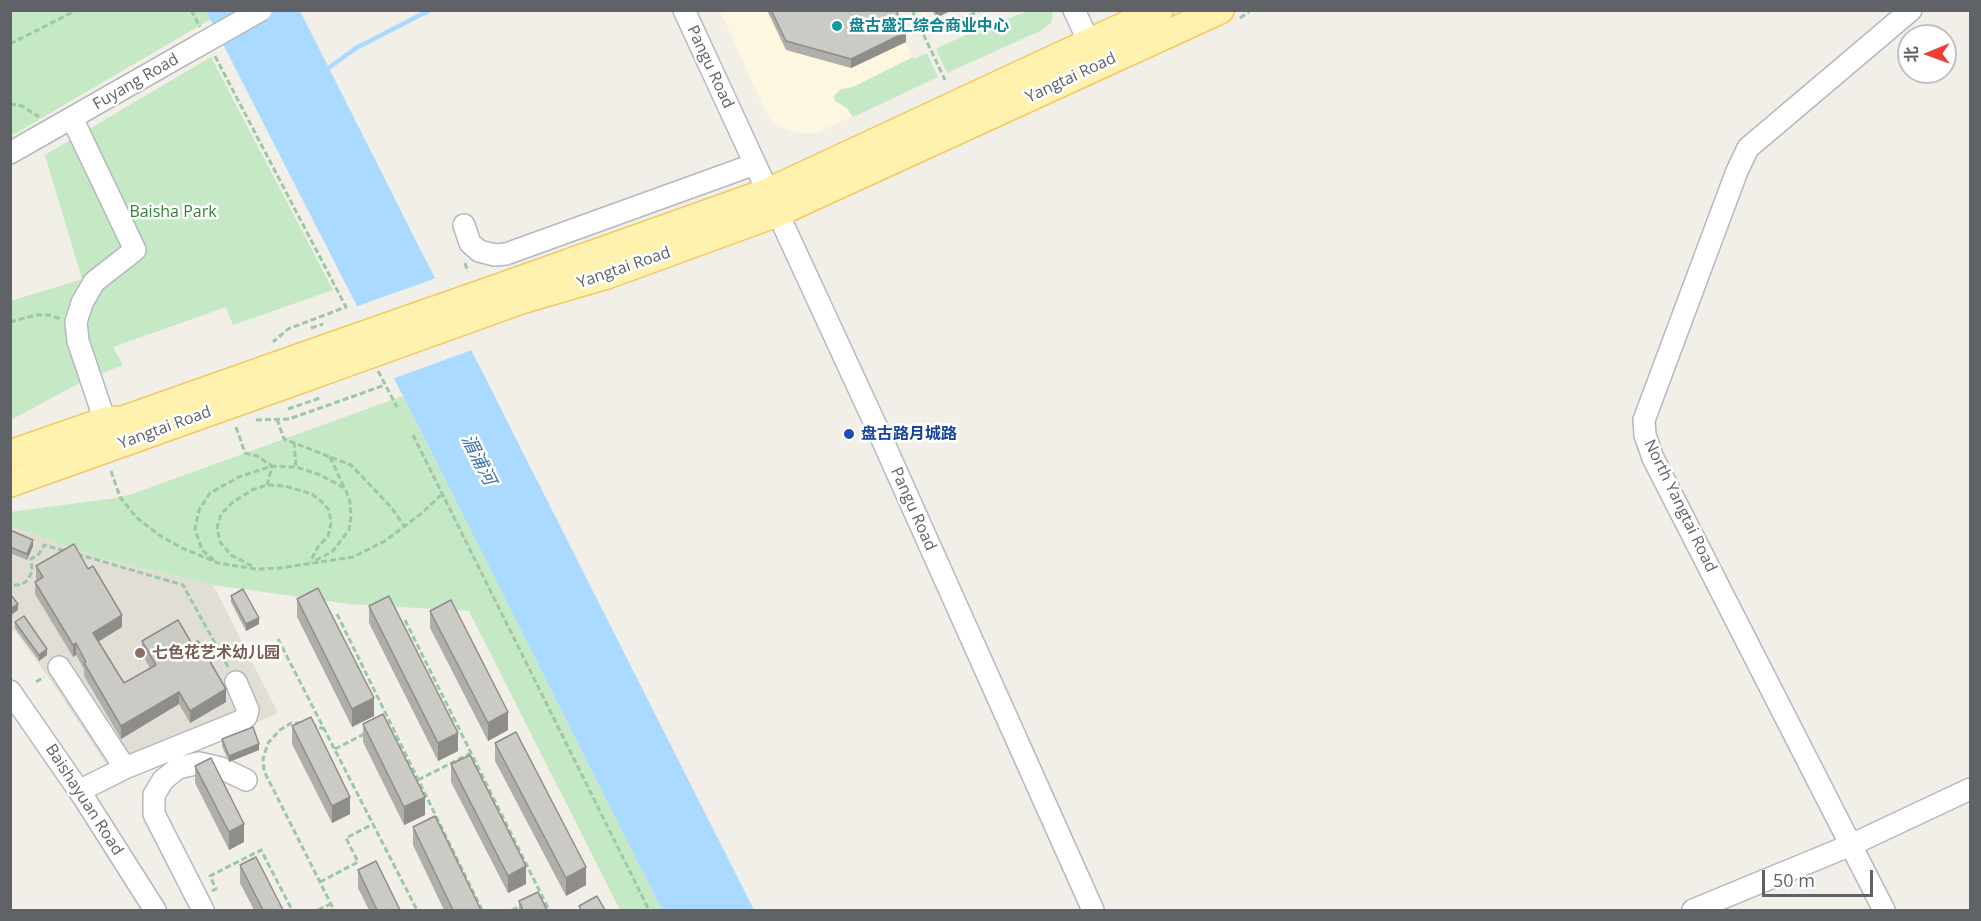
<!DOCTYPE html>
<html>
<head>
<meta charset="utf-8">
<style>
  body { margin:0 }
  #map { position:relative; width:1981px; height:921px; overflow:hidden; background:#f1efe8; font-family:"Open Sans","Noto Sans SC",sans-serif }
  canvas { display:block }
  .frame { position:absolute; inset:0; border:12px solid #5f6368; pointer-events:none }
  .north { position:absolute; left:1897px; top:24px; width:60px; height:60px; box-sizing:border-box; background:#fff; border:2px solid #bfc1c3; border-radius:50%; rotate:269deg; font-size:16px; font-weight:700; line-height:24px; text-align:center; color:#5f6368 }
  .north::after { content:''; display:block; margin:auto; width:21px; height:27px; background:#ea4335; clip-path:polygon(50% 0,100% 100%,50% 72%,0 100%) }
  .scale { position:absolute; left:1762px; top:870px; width:111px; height:27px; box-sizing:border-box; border:3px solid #5f6368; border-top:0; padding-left:8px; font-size:18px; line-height:21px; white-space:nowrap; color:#5f6368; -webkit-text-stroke:4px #fff; paint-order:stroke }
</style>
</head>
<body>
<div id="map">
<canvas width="1981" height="921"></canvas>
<div class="frame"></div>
<div class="north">北</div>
<div class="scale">50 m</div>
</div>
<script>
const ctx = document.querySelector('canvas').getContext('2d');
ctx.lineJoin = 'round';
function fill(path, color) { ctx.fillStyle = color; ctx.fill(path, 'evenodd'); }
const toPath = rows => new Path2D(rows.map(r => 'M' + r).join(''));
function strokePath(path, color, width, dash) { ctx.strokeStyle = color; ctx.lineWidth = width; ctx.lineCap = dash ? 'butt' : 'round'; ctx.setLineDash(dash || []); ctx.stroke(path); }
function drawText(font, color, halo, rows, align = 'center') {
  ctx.font = font + ' "Open Sans","Noto Sans SC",sans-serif'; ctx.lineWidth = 5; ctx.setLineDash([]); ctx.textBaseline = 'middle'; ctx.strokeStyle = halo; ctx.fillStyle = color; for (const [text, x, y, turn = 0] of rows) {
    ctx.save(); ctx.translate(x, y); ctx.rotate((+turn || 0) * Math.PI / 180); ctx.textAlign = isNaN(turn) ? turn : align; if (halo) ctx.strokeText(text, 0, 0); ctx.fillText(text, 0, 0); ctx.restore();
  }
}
const commercial = toPath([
  [720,11,892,11,925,83,818,132,808,134,788,130,772,121,767,114]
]);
const education = toPath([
  [11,526,101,558,213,585,278,713,118,782,52,682,14,630,11,632]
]);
const green = toPath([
  [206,10,211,19,11,136,10,11],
  [1029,11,1053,11,1051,23,1042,30,947,73,936,49,983,27],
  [927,53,938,77,853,117,847,108,835,101,834,96,841,89,853,87,913,57,914,59],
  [211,57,333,290,233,325,226,307,113,347,123,365,83,381,11,420,11,301,82,279,45,155],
  [403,396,662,910,620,910,469,611,350,604,213,585,101,558,11,526,10,512,116,498,132,494]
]);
const water = toPath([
  [206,11,300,11,754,910,662,910,403,396]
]);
const pier = toPath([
  [439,277,456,311,372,340,355,307],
  [458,315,475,349,392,379,374,344]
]);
const stream = toPath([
  [326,70,356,48,430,10]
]);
const path = toPath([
  [191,10,200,27],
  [912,10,945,80],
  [1240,18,1251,10],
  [923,32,952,19,953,23,981,10],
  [10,44,77,10],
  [215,56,346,307,288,329,273,342],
  [10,104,22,106,39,117],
  [465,263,468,272],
  [10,322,36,315,49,315,61,319],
  [311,328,323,324],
  [378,371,397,407],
  [288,409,320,398],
  [277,419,284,439,351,465,391,507,405,527],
  [256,420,289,419,385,385],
  [236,427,245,453,257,456,272,466,267,485],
  [413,435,649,910],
  [294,442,296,467],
  [330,457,344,487],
  [111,471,120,497,136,517,159,535,182,548,218,563,256,569,280,568,353,557,385,541,422,513,441,495],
  [77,554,183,585,228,667],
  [214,560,202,550,195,529,199,510,210,493,239,477,272,466,296,467,318,474,345,488,350,502,351,516,349,530,332,552,314,561],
  [252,566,231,555,220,542,217,528,221,514,233,502,252,490,267,485,285,486,312,494,322,502,329,510,331,523,328,536,318,547,310,562],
  [14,585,21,585,28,580,32,571,31,559,39,554,44,545,65,551],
  [337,614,482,910],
  [405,620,549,910],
  [278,639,417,910],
  [36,682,44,677],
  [301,723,291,723,280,730,268,743,263,759,264,771,334,910],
  [311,724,324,729],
  [335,749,366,733],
  [418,780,471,753],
  [320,882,358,862,346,838,373,824],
  [212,891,216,889,210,876,261,850,292,910],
  [318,910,331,904],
  [512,910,521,906]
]);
const minor = toPath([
  [684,10,877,428,1093,910],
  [1074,10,1089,42],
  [72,118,135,250,94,282,82,303,76,322,78,341,105,421],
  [10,153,196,47],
  [464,225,470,243,479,251,495,255,506,254,755,164],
  [59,667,125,768,241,721,246,717,248,710,236,682],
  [10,691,84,798,155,910],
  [79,791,125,768],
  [203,910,154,814,154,795,163,780,178,768,199,763,221,768,246,780],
  [1693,910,1851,845,1970,789],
  [1884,910,1653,458,1645,435,1644,420,1737,171,1748,148,1911,10]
]);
const major = toPath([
  [515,282,768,192,1159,10],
  [524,299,607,275,777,213,1220,10],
  [10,454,105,421,123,420,301,357],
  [10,483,310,376]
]);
const minorBridge = toPath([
  [196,47,261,10]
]);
const majorBridge = toPath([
  [301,357,515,282],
  [310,376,524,299]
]);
const wall = toPath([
  [767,10,896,10,906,42,851,68,786,50],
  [932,10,952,10,936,18],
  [10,530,33,546,27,560,10,553],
  [36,566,122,627,99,641,124,683,150,668,142,654,142,641,226,702,190,723,179,704,121,739,84,676,84,669,76,655,73,657,35,594,35,582,37,580,36,579],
  [231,596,259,624,246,631,231,602],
  [297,599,374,716,352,727,297,617],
  [369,606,458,751,438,761,369,623],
  [430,611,508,730,488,741,430,628],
  [15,622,47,655,39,661,15,628],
  [363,724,425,815,404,825,363,742],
  [292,726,350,814,332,823,292,744],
  [222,739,259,750,229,762,222,746],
  [495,743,586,885,566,896,495,761],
  [451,764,526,884,508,893,451,782],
  [195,766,244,842,229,850,195,783],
  [413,827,481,910,444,910,413,845],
  [240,865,283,910,254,910,240,883],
  [358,870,400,910,369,910,358,888],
  [519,901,547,910,519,910]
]);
const shadedWall = toPath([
  [936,10,952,10,936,18],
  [906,32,906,42,851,68,851,59],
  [33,540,33,546,27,560,27,554],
  [18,604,18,610,10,616,10,609],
  [122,615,122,627,93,645,93,633],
  [259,618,259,624,246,631,246,624],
  [76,643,76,655,73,657,73,645],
  [47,649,47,655,39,661,39,655],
  [226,689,226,702,190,723,190,711],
  [179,692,179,704,121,739,121,726],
  [374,698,374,716,352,727,352,709],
  [508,712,508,730,488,741,488,723],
  [458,733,458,751,438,761,438,743],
  [259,744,259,750,229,762,229,756],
  [350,797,350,814,332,823,332,806],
  [425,797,425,815,404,825,404,807],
  [244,824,244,842,229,850,229,832],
  [526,866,526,884,508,893,508,876],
  [586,867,586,885,566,896,566,878]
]);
const building = toPath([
  [771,10,896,10,906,32,851,59,786,41,771,10],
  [10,530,33,540,27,554,10,547,10,530],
  [74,544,88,569,93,566,122,615,93,633,124,683,156,665,142,641,178,620,192,644,198,641,226,689,190,711,179,692,121,726,84,663,86,662,76,643,73,645,35,582,43,577,36,566,74,544],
  [318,588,374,698,352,709,297,599,318,588],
  [243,589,259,618,246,624,231,596,243,589],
  [10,594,18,604,10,609,10,594],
  [389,596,458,733,438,743,369,606,389,596],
  [451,600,508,712,488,723,430,611,451,600],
  [24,616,47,649,39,655,15,622,24,616],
  [383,714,425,797,404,807,363,724,383,714],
  [311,717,350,797,332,806,292,726,311,717],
  [253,727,259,744,229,756,222,739,253,727],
  [516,732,586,867,566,878,495,743,516,732],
  [470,755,526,866,508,876,451,764,470,755],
  [211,758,244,824,229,832,195,766,211,758],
  [435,816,481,910,453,910,413,827,435,816],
  [256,857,283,910,263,910,240,865,256,857],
  [376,861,400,910,377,910,358,870,376,861],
  [538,892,547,910,523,910,519,901,538,892],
  [597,896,605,910,581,910,579,906,597,896]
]);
const markers = [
  [837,26,6,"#0f9aa8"],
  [849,434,6,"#1a4fb4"],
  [140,653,6,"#8d6e63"]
];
const cultureNames = [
  ["盘古盛汇综合商业中心",849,26]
];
const streetNames = [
  ["Pangu Road",710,67,65],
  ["Yangtai Road",1071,78,-25],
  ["Fuyang Road",136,82,-30],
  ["Yangtai Road",624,268,-19],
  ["Yangtai Road",165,428,-20],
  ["North Yangtai Road",1680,506,64],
  ["Pangu Road",913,509,66],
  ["Baishayuan Road",84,800,57]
];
const parkNames = [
  ["Baisha Park",173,212]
];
const transitNames = [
  ["盘古路月城路",861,434]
];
const educationNames = [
  ["七色花艺术幼儿园",152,653]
];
const waterNames = [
  ["湄浦河",478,460,63]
];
fill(commercial, '#fef7e0');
fill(education, '#e1ded6');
fill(green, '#c5e8c5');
fill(water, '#aadaff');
fill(pier, '#f1efe8');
strokePath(stream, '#aadaff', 4.5);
strokePath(minor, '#b5b8bc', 24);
strokePath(major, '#f2c960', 30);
strokePath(path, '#9cc7a9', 3, [6, 3]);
strokePath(minor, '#fff', 21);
strokePath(major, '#fff2af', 27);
strokePath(minorBridge, '#b5b8bc', 24, []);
strokePath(majorBridge, '#f2c960', 30, []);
strokePath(minorBridge, '#fff', 21);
strokePath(majorBridge, '#fff2af', 27);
fill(wall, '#afaea9');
fill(shadedWall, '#8f8d8a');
fill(building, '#cccac5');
strokePath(building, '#8f8d8a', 1.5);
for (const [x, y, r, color] of markers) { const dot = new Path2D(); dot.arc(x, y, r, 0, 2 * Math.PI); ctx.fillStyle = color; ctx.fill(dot); strokePath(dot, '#fff', 2); }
drawText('bold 16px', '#0d838f', '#fff', cultureNames, 'left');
drawText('16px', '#5f6368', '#fff', streetNames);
drawText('16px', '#348238', '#fff', parkNames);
drawText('bold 16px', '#164399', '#fff', transitNames, 'left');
drawText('bold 16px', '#785e54', '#fff', educationNames, 'left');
drawText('italic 18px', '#4174aa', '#fff', waterNames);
</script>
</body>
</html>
